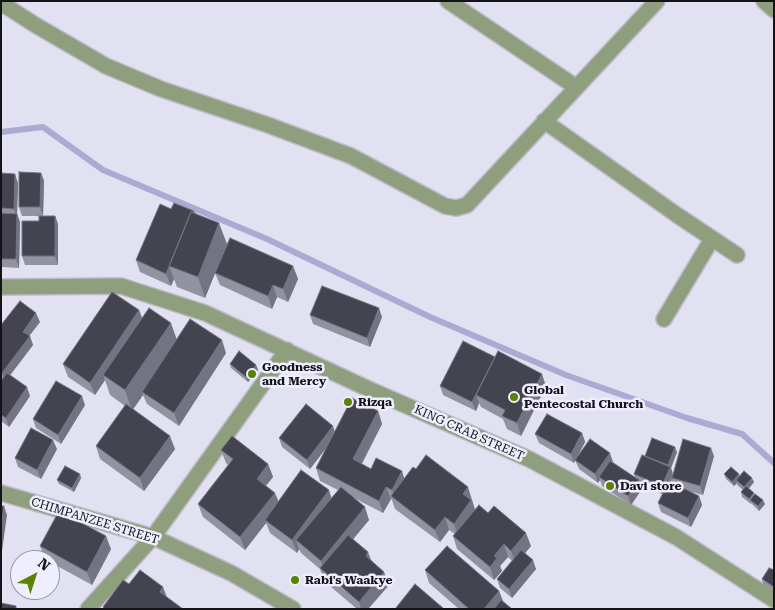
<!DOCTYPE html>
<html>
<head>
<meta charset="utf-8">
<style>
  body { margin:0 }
  #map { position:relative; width:775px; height:610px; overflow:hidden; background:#e1e1f1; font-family:"Roboto Serif",serif }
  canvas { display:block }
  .frame { position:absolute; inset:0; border:2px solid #131318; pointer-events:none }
  .north { position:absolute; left:10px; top:550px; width:50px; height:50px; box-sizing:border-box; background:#eef; border:1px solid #9696a3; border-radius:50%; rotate:40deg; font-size:14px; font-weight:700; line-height:20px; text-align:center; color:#131318 }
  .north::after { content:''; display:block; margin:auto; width:18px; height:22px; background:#5a8206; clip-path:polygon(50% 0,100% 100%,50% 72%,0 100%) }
</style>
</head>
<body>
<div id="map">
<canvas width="775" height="610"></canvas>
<div class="frame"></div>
<div class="north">N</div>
</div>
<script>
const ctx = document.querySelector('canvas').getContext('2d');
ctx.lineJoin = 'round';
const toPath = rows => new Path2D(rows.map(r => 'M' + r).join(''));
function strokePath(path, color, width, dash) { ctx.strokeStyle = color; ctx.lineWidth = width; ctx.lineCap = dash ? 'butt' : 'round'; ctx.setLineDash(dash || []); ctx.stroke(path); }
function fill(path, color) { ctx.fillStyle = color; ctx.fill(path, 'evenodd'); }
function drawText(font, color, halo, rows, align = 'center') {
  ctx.font = font + ' "Roboto Serif",serif'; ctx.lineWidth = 5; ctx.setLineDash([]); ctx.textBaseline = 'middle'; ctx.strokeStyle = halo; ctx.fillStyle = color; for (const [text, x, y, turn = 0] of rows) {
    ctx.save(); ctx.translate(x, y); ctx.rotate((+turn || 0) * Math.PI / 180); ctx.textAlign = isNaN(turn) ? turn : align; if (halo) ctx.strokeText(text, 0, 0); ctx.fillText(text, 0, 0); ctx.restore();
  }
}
const stream = toPath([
  [1,132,43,127,103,170,267,239,430,317,566,375,687,418,742,434,774,463]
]);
const minor = toPath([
  [448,1,576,87],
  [764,1,774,10],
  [1,3,37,26,106,66,161,89,268,125,351,156,445,206,456,208,467,205,657,1],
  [544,121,677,215,737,255],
  [1,287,121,286,205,313,373,391,529,459,676,537,774,600],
  [664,319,712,239],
  [1,493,153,537,231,573,293,609],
  [88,609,153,537,287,350]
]);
const wall = toPath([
  [1,173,18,183,17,214,20,222,19,268,1,267],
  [41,173,44,181,43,216,55,216,58,224,58,265,25,265,22,256,39,221,39,216,22,216,19,207],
  [171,209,194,211,227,244,218,267,293,266,298,279,288,302,277,297,272,309,220,285,215,273,205,298,177,287,174,279,171,286,140,272,136,260],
  [139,310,142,318,177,339,226,353,179,426,147,404,143,395,133,409,175,449,144,491,100,459,96,446,125,406,110,395,105,380,95,395,68,377,63,364],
  [310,315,382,317,370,347,313,324],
  [40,322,29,336,33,345,10,375,30,396,9,427,1,421,1,381,2,380,1,379,1,325],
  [230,364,256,365,258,370,248,382,231,368],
  [440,386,546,386,521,436,507,429,503,419,481,407,479,403,476,411,443,395],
  [85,405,61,444,36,428,33,419],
  [378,411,382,424,362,464,371,469,404,478,472,500,475,510,488,513,531,546,525,553,536,569,512,598,500,588,497,579,512,561,508,557,500,566,502,571,494,580,457,549,453,536,455,534,449,530,440,542,395,509,392,500,391,499,383,513,354,498,369,520,353,539,372,561,389,585,368,609,357,609,324,581,320,569,301,553,299,549,297,553,270,533,266,523,245,550,203,517,198,504,228,465,226,463,221,450,268,464,273,477,266,486,278,502,329,490,331,498,338,490,320,481,316,468,327,447,310,469,282,447,279,438,335,431],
  [582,433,585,442,576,459,613,462,635,477,634,474,645,456,677,452,671,468,673,474,714,456,703,495,688,491,699,496,702,505,691,527,661,512,658,503,662,494,641,485,642,489,631,505,602,486,600,480,598,483,579,469,575,460,574,463,539,443,535,434],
  [57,449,41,479,18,467,15,458],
  [724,474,739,476,754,482,748,489,765,504,759,511,751,503,751,504,742,497,741,492,743,490,737,485,737,483,734,486,726,479],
  [81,478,74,492,59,484,57,480],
  [40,546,111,549,92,585,50,562,50,560,46,560,45,559],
  [425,570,499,591,503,601,512,609,459,609,429,583],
  [774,570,774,591,763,584,762,579]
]);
const shadedWall = toPath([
  [41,173,44,181,43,216,40,207],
  [15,174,18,183,17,214,20,222,19,268,16,259,17,218,14,209],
  [194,211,198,224,169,266,174,279,171,286,166,274],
  [55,216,58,224,58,265,55,256],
  [219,223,227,244,205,298,198,277],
  [293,266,298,279,288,302,283,289],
  [273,285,277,297,272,309,268,296],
  [379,308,382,317,370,347,367,338],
  [139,310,144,323,103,375,105,380,95,395,90,383],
  [36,313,40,322,26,340,23,332],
  [171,323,178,343,142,392,143,395,132,411,125,390],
  [30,336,33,345,5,382,2,373],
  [222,340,226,353,179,426,174,413],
  [495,357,476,395,479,403,476,411,472,402],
  [256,365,258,370,248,382,246,377],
  [542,374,546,386,521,436,517,423],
  [27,387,30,396,9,427,6,418],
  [82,396,85,405,61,444,58,435],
  [378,411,382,424,357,472,353,459],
  [333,426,336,435,310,469,307,460],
  [582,433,585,442,574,463,571,454],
  [170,436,175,449,144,491,140,478],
  [53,440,57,449,41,479,37,470],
  [675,447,677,452,671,468,673,475,665,495,662,486,668,465],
  [711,448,714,456,703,495,700,486],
  [610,453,613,462,599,477,600,480,598,483,595,474],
  [268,464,273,477,261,491,257,479],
  [402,471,406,484,396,500,392,490],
  [80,474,81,478,74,492,72,488],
  [739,474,740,479,736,480,737,483,734,486,732,482],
  [752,478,754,482,746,492,744,487],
  [639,480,642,489,631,505,628,496],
  [386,487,391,499,383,513,379,501],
  [468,487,476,513,458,536,454,524,463,494],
  [329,490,333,503,296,540,299,549,297,553,292,540],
  [275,493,280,505,265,520,266,523,245,550,240,537],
  [699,496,702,505,691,527,688,518],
  [763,500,765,504,759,511,758,506],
  [4,506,7,515,2,551,1,547,1,527],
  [365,507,369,520,325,573,321,561],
  [445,517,449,530,440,542,435,530],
  [526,533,531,546,516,564,511,551],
  [106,536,111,549,92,585,87,572],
  [504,544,508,557,500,566,502,571,494,580,490,567,494,556],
  [368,552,373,565,366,556],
  [533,560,536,569,512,598,509,589],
  [384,572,389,585,368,609,361,609,359,602],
  [163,587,168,600,160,592],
  [499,591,504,604,499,609,484,609]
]);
const building = toPath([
  [19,172,41,173,40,207,19,207,19,172],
  [1,173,15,174,14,209,1,208,1,173],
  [174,203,194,211,193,212,191,212,166,274,136,260,160,204,171,209,174,203],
  [191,212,219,223,198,277,169,266,191,212],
  [1,213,17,214,16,259,1,259,1,213],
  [39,216,55,216,55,256,22,256,22,221,39,221,39,216],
  [230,238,293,266,283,289,273,285,268,296,215,273,230,238],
  [322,286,379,308,367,338,310,315,322,286],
  [112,292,139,310,90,383,63,364,112,292],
  [20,301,36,313,23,332,30,336,2,373,1,373,1,325,20,301],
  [149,308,171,323,125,390,103,375,149,308],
  [190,319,222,340,174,413,142,392,190,319],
  [463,341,495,357,472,402,440,386,463,341],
  [239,351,256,365,246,377,230,364,239,351],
  [498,351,542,374,517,423,502,416,505,410,476,395,498,351],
  [7,373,27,387,6,418,1,415,1,381,7,373],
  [56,381,82,396,58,435,33,419,56,381],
  [352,398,378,411,353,459,371,469,376,458,402,471,392,490,386,487,379,501,316,468,352,398],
  [126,404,170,436,140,478,96,446,126,404],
  [306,404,333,426,307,460,279,438,306,404],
  [547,414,582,433,571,454,535,434,547,414],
  [31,428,53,440,37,470,15,458,31,428],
  [232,436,268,464,257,479,275,493,240,537,198,504,233,459,221,450,232,436],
  [652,438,675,447,668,465,645,456,652,438],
  [590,439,610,453,595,474,575,460,590,439],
  [683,439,711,448,700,486,672,478,683,439],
  [426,455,468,487,463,494,471,500,454,524,445,517,435,530,391,496,413,467,416,469,426,455],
  [642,455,670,467,662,486,634,474,642,455],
  [610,461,639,480,628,496,599,477,610,461],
  [65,466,80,474,72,488,57,480,65,466],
  [731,467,739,474,732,482,724,474,731,467],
  [301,470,329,490,292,540,265,520,301,470],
  [744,471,752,478,744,487,736,480,744,471],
  [669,481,699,496,688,518,658,503,669,481],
  [746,486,754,493,749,499,741,492,746,486],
  [341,487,365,507,321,561,296,540,341,487],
  [755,494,763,500,758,506,750,500,755,494],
  [479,505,488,513,494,506,526,533,511,551,504,544,494,556,497,558,490,567,453,536,479,505],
  [1,506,4,506,1,527,1,506],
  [59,511,106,536,87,572,40,546,59,511],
  [348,535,368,552,366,556,384,572,359,602,320,568,348,535],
  [447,546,499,591,484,609,469,609,425,570,447,546],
  [521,550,533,560,509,589,497,579,521,550],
  [769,568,774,570,774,587,762,579,769,568],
  [140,570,163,587,160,592,183,609,105,609,103,607,123,580,129,584,140,570],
  [415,584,443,608,443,609,395,609,415,584],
  [501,600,512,609,494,609,501,600],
  [1,603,16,606,16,609,1,609,1,603]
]);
const markers = [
  [252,374,5,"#5a8206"],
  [514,397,5,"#5a8206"],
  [348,402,5,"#5a8206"],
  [610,486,5,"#5a8206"],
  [295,580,5,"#5a8206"]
];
const poiNames = [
  ["Goodness",262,367],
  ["and Mercy",262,381],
  ["Global",524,390],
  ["Pentecostal Church",524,404],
  ["Rizqa",358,402],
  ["Davi store",620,486],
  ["Rabi's Waakye",305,580]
];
const streetNames = [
  ["KING CRAB STREET",469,433,24],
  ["CHIMPANZEE STREET",95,521,17]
];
strokePath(stream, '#aaaad2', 6);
strokePath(minor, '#bcbcca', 18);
strokePath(minor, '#8f9f7d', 15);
fill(wall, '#9292a1');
fill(shadedWall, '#737381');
fill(building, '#444451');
strokePath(building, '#737381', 1);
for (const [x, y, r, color] of markers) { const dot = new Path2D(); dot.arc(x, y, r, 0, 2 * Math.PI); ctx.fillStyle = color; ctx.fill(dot); strokePath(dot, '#eef', 2); }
drawText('bold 12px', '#131318', '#eef', poiNames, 'left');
drawText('12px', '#131318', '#eef', streetNames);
</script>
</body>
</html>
